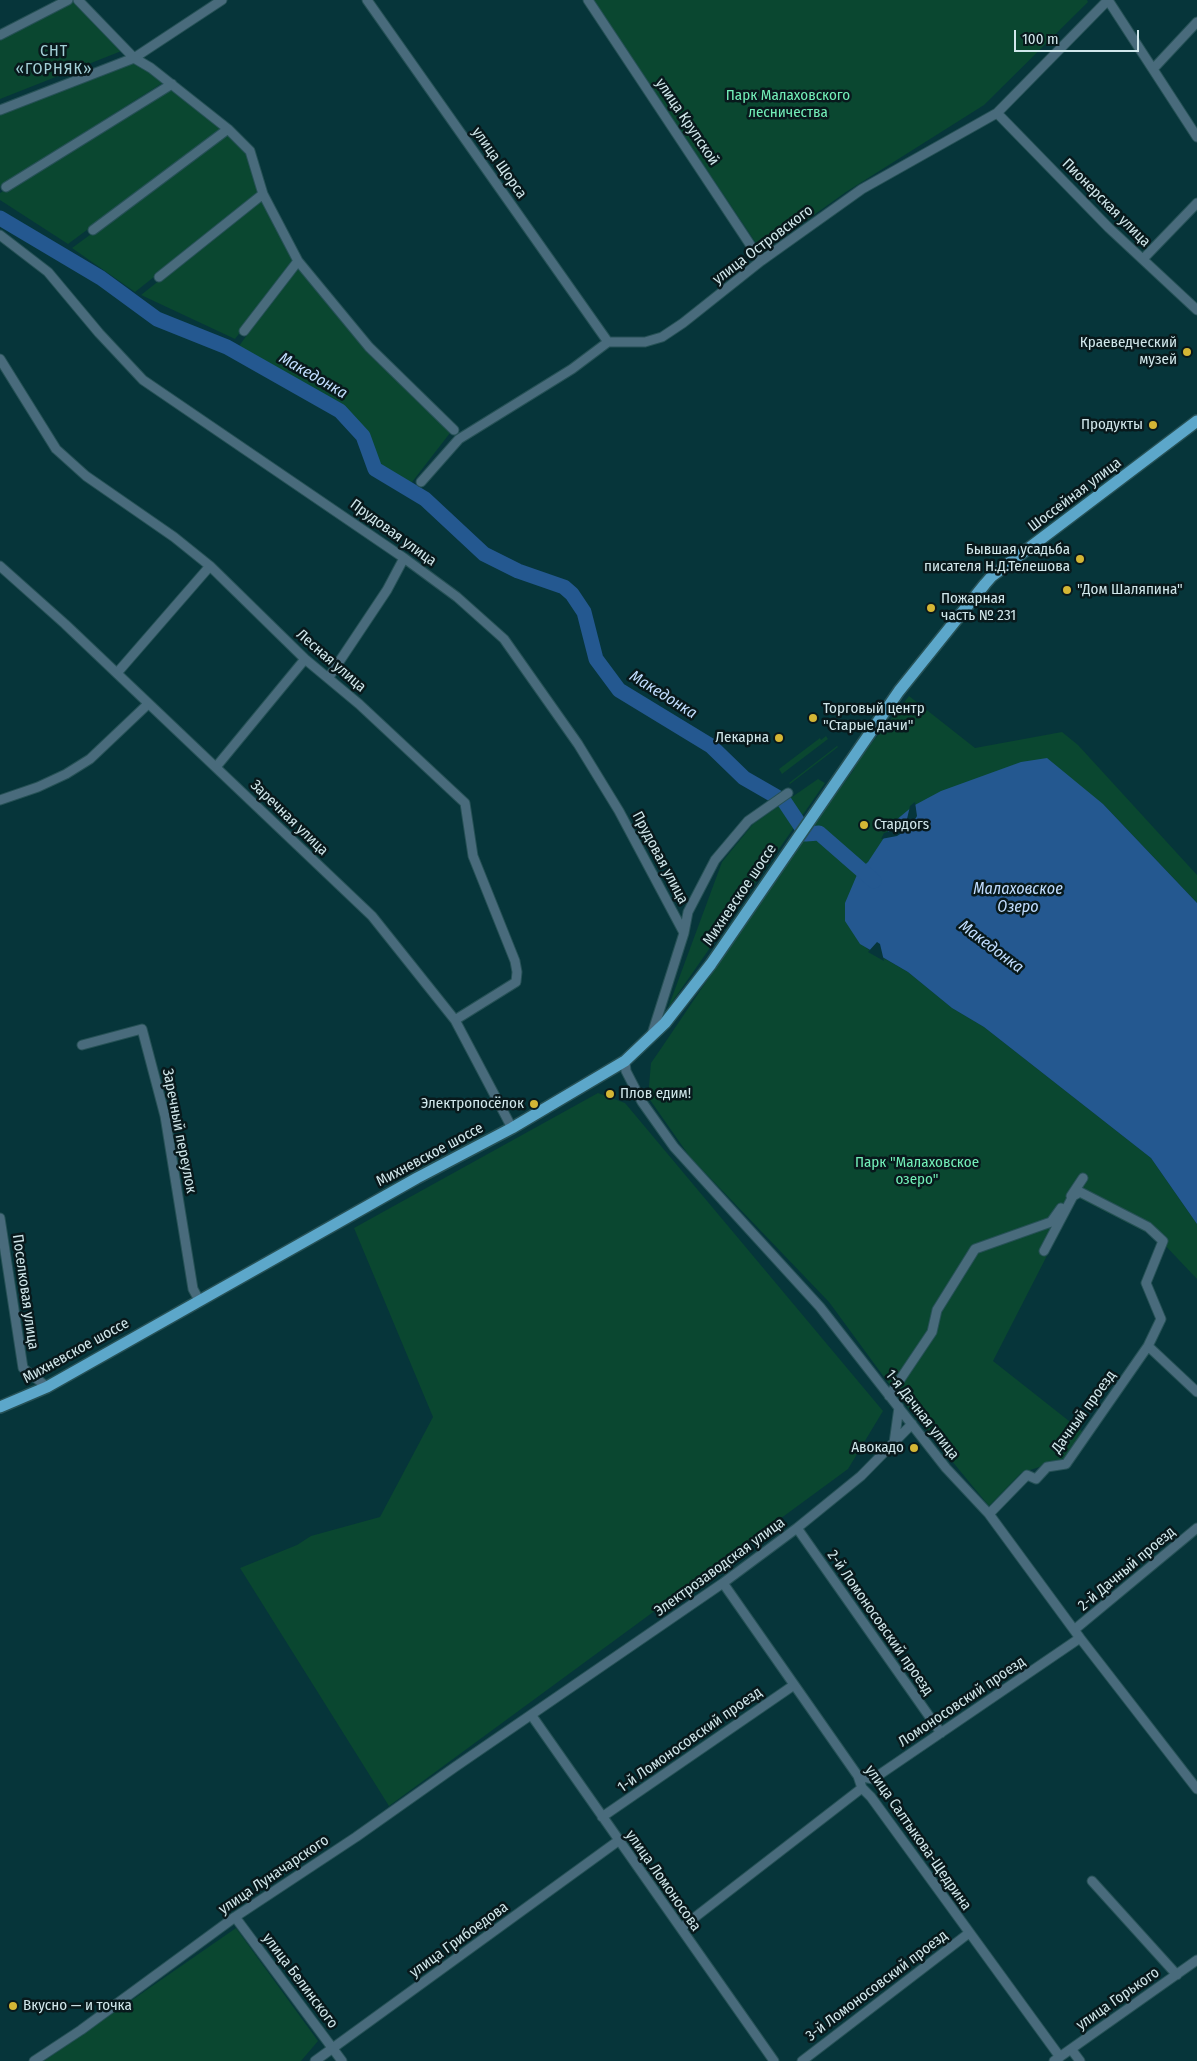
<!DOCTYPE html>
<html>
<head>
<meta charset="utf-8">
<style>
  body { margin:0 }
  #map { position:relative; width:1197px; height:2061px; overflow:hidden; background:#06353a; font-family:"Fira Sans Condensed",sans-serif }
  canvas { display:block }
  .scale { position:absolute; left:1014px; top:30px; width:125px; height:22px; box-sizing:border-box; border:2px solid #d1e7eb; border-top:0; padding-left:6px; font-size:15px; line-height:18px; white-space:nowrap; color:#d1e7eb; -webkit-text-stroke:4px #08191c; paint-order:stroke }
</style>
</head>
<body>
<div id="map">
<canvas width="1197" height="2061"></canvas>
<div class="scale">100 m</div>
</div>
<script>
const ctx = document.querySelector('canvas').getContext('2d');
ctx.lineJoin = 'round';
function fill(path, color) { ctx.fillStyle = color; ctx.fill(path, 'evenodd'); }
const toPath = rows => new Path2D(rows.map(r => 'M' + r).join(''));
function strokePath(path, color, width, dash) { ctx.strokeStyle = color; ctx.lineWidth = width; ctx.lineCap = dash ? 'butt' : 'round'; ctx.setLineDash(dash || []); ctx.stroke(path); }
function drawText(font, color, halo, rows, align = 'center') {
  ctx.font = font + ' "Fira Sans Condensed",sans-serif'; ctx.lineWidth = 5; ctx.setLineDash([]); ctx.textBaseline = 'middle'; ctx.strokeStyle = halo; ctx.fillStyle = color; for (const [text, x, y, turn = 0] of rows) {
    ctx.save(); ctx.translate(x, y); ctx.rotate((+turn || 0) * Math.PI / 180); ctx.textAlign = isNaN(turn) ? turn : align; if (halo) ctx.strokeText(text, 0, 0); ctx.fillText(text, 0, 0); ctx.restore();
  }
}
const green = toPath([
  [63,0,75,0,124,50,0,99,0,33],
  [593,0,1087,0,1088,2,984,105,846,192,762,252],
  [129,55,164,82,0,186,0,106],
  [169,87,223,129,68,244,0,200,0,193],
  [228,134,247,153,260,193,135,292,72,248],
  [263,198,295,260,235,339,141,295],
  [298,265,368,350,450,433,409,486,378,467,365,434,342,407,239,346],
  [909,696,975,748,1062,732,1078,745,1197,875,1197,903,1103,804,1098,801,886,836,868,863,859,870,866,948,908,972,952,1008,984,1027,1151,1158,1197,1224,1197,1279,1159,1239,1077,1197,993,1361,1083,1432,1064,1459,1021,1473,989,1506,895,1392,829,1302,690,1157,648,1097,651,1063,660,1050,806,834,853,771,859,759],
  [826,736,828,739,782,774,779,769,820,738,821,740],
  [837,746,838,747,790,784,789,783],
  [818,779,825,783,668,1008,722,862,753,824],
  [598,1093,625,1103,883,1411,848,1469,389,1806,240,1568,297,1545,311,1536,380,1517,433,1417,354,1228],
  [236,1928,318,2041,301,2061,44,2061]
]);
const water = toPath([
  [1047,758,1103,804,1197,903,1197,1224,1151,1158,984,1027,952,1008,908,972,860,944,845,921,845,903,859,870,868,862,895,821,913,806,941,791,1021,762]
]);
const pier = toPath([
  [915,802,917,816,910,828,897,836,881,839,884,833,894,830,907,819,910,806],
  [877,942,880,944,884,961,868,952]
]);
const river = toPath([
  [0,218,101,278,157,319,227,347,340,411,363,436,375,469,425,499,484,554,518,571,564,587,572,594,584,612,596,659,619,690,711,746,744,778,784,801,806,834,819,833,874,881]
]);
const minor = toPath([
  [78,0,134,58,151,68,228,129,250,151,263,194,298,261,369,347,454,430],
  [367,0,608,342],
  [588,0,761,261],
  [1108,0,1197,137],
  [0,35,68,0],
  [1154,68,1197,22],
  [0,110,134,58,222,0],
  [997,113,1109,228,1197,310],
  [6,187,172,84],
  [93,230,228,129],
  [0,235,48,272,99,333,143,380,404,558,457,597,504,639,578,744,619,811,684,933],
  [1143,259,1197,203],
  [159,277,263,194],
  [244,331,298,261],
  [0,359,56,449,86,476,174,537,210,566,305,659,359,704,465,803,473,856,515,961,517,972,516,982,455,1020],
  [421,482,459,439,572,369,608,342,645,342,662,337,683,323,761,261,862,189,997,113,1108,0],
  [0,566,65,624,372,916,455,1020,512,1128],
  [117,673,210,566],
  [329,677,387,590,404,558],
  [216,767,305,659],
  [0,800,38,787,66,774,90,759,148,704],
  [652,1034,684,933,688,912,715,860,748,821,788,793],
  [82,1045,142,1029,165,1116,193,1289,199,1300],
  [625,1061,626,1071,642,1102,674,1147,820,1307,946,1468,989,1514,1080,1638,1197,1789],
  [1071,1196,1083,1178],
  [0,1218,23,1368,47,1387],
  [1148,1346,1197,1392],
  [889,1396,932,1332,937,1310,975,1249,1051,1222,1061,1208],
  [894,1443,899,1407],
  [989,1514,1027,1475,1036,1479,1047,1467,1066,1464,1148,1346,1161,1319,1146,1283,1163,1241,1148,1227,1080,1192,1073,1196,1044,1251],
  [797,1528,941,1733],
  [723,1583,858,1776,862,1788,871,1797,1060,2057],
  [1074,1630,1197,1528],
  [532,1716,774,2061],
  [858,1776,873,1779,1080,1638],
  [602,1817,794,1685],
  [1092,1881,1177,1975],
  [235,1917,342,2061],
  [681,1928,862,1788],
  [1071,2049,1080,2061],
  [34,2061,81,2030,235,1917,356,1837,455,1767,723,1583,797,1528,861,1476,912,1424],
  [315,2061,618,1841],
  [802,2061,969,1933],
  [1054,2061,1197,1960]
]);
const major = toPath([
  [0,1407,47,1387,417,1178,512,1128,625,1061,665,1023,711,964,899,691,985,584,992,576,1197,421]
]);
const markers = [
  [1187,352,5,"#d4b635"],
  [1153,425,5,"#d4b635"],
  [1080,559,5,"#d4b635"],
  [1067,590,5,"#d4b635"],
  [931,608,5,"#d4b635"],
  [813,718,5,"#d4b635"],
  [779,738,5,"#d4b635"],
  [864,825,5,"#d4b635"],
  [610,1094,5,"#d4b635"],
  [534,1104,5,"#d4b635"],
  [914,1448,5,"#d4b635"],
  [13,2006,5,"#d4b635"]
];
const parkNames = [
  ["Парк Малаховского",788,96],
  ["лесничества",788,113],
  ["Парк \"Малаховское",917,1163],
  ["озеро\"",917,1180]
];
const streetNames = [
  ["улица Крупской",687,122,56],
  ["улица Щорса",499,163,55],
  ["Пионерская улица",1106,203,45],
  ["улица Островского",763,245,-37],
  ["Шоссейная улица",1075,495,-37],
  ["Прудовая улица",393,533,36],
  ["Лесная улица",331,661,41],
  ["Заречная улица",289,818,44],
  ["Прудовая улица",660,858,62],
  ["Михневское шоссе",740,895,-56],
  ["Заречный переулок",179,1131,79],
  ["Михневское шоссе",430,1155,-28],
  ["Поселковая улица",25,1292,82],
  ["Михневское шоссе",76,1351,-29],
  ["Дачный проезд",1084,1412,-54],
  ["1-я Дачная улица",922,1415,52],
  ["Электрозаводская улица",720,1567,-36],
  ["2-й Дачный проезд",1127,1569,-40],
  ["2-й Ломоносовский проезд",880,1623,55],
  ["Ломоносовский проезд",962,1702,-34],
  ["1-й Ломоносовский проезд",690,1740,-35],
  ["улица Салтыкова-Щедрина",918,1838,55],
  ["улица Луначарского",274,1875,-34],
  ["улица Ломоносова",663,1881,55],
  ["улица Грибоедова",459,1940,-36],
  ["улица Белинского",300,1981,53],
  ["3-й Ломоносовский проезд",877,1986,-37],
  ["улица Горького",1118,1999,-35]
];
const poiNames = [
  ["Краеведческий",1177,343],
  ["музей",1177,360],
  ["Продукты",1143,425],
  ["Бывшая усадьба",1070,550],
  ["писателя Н.Д.Телешова",1070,567],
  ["\"Дом Шаляпина\"",1077,590,"left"],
  ["Пожарная",941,599,"left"],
  ["часть № 231",941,616,"left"],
  ["Торговый центр",823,709,"left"],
  ["\"Старые дачи\"",823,726,"left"],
  ["Лекарна",769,738],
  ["Стардогs",874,825,"left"],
  ["Плов едим!",620,1094,"left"],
  ["Электропосёлок",524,1104],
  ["Авокадо",904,1448],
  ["Вкусно — и точка",23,2006,"left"]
];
const neighbourhoodNames = [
  ["СНТ",54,52],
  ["«ГОРНЯК»",54,70]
];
const waterNames = [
  ["Македонка",313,376,30],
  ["Македонка",663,695,32],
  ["Малаховское",1018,890],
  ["Озеро",1018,908],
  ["Македонка",991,947,37]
];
fill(green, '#0a4730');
fill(water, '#245890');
fill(pier, '#06353a');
strokePath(river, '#245890', 15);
strokePath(minor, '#265156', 11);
strokePath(major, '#265156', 14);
strokePath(minor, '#496b7c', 9);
strokePath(major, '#5ca7ca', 11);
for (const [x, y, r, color] of markers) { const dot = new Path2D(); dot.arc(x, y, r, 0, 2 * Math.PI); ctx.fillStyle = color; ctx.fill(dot); strokePath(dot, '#08191c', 2); }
drawText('15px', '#73f0b9', '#08191c', parkNames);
drawText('15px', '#d1e7eb', '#08191c', streetNames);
drawText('15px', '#d1e7eb', '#08191c', poiNames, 'right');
ctx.letterSpacing = '1px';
drawText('16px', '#a2cfd6', '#08191c', neighbourhoodNames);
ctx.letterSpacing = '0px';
drawText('italic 16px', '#c1ddfe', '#08191c', waterNames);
</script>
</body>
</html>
